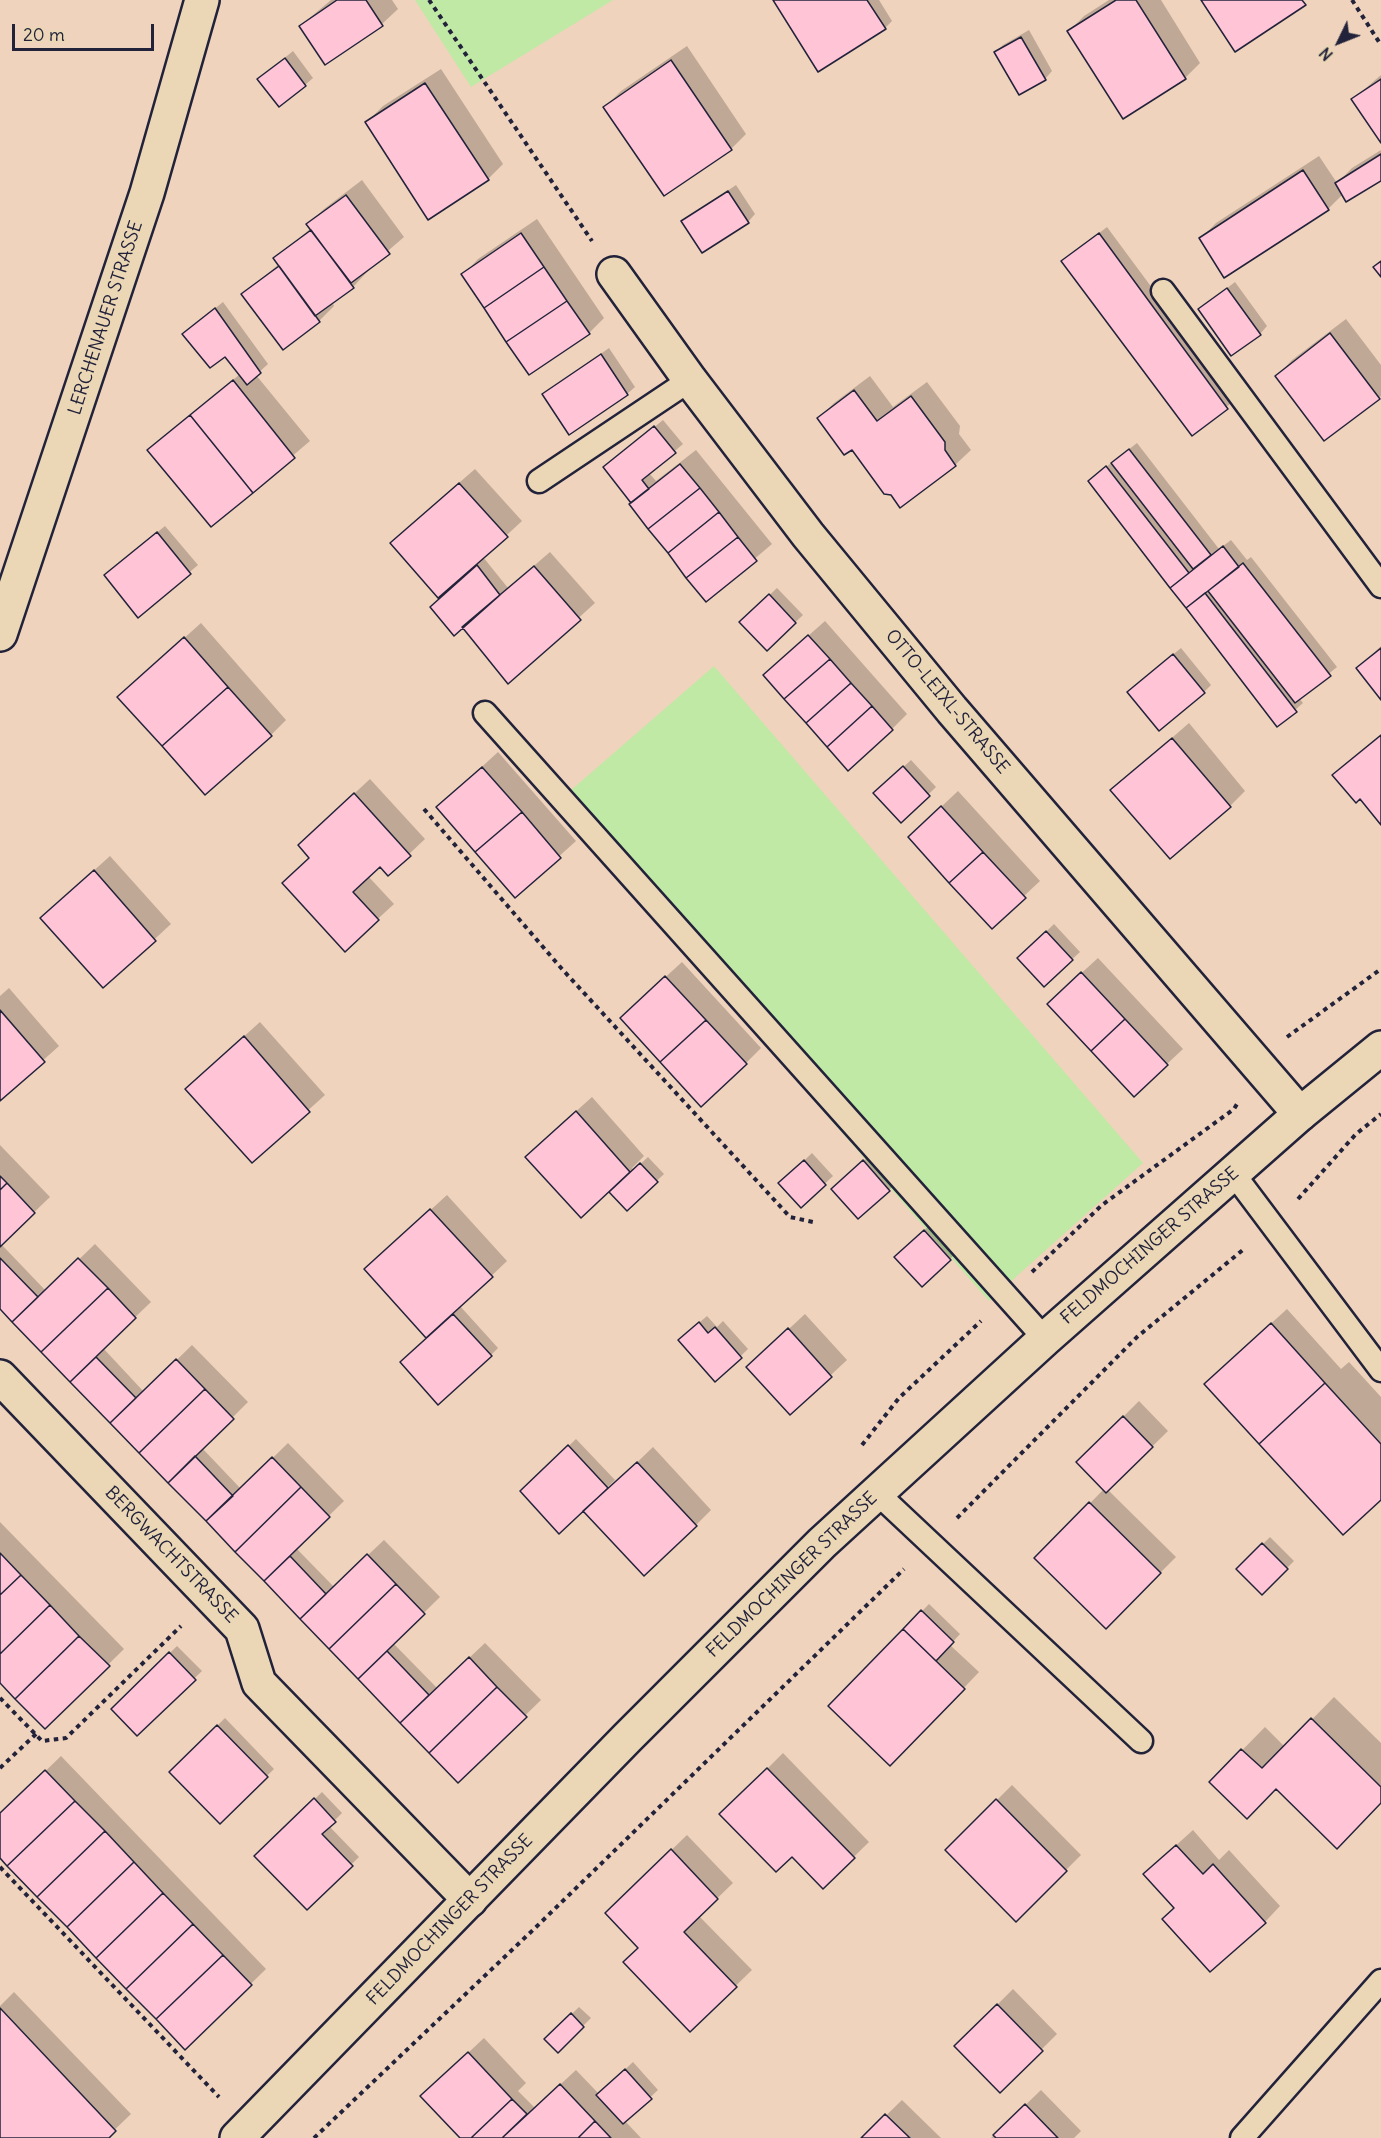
<!DOCTYPE html>
<html>
<head>
<meta charset="utf-8">
<style>
  body { margin:0 }
  #map { position:relative; width:1381px; height:2138px; overflow:hidden; background:#efd3bc; font-family:Delius,sans-serif }
  canvas { display:block }
  .north { position:absolute; left:1309px; top:12px; width:60px; height:60px; -webkit-text-stroke:4px #ebd7b5; paint-order:stroke; rotate:227deg; font-size:16px; font-weight:700; line-height:24px; text-align:center; color:#22223b }
  .north::after { content:''; display:block; margin:auto; width:21px; height:27px; background:#22223b; clip-path:polygon(50% 0,100% 100%,50% 72%,0 100%) }
  .scale { position:absolute; left:12px; top:24px; width:142px; height:27px; box-sizing:border-box; border:3px solid #22223b; border-top:0; padding-left:8px; font-size:18px; line-height:21px; white-space:nowrap; color:#22223b; -webkit-text-stroke:4px #ebd7b5; paint-order:stroke }
</style>
</head>
<body>
<div id="map">
<canvas width="1381" height="2138"></canvas>
<div class="north">N</div>
<div class="scale">20 m</div>
</div>
<script>
const ctx = document.querySelector('canvas').getContext('2d');
ctx.lineJoin = 'round';
function fill(path, color) { ctx.fillStyle = color; ctx.fill(path, 'evenodd'); }
const toPath = rows => new Path2D(rows.map(r => 'M' + r).join(''));
function strokePath(path, color, width, dash) { ctx.strokeStyle = color; ctx.lineWidth = width; ctx.lineCap = dash ? 'butt' : 'round'; ctx.setLineDash(dash || []); ctx.stroke(path); }
function drawText(font, color, halo, rows, align = 'center') {
  ctx.font = font + ' Delius,sans-serif'; ctx.lineWidth = 4.5; ctx.setLineDash([]); ctx.textBaseline = 'middle'; ctx.strokeStyle = halo; ctx.fillStyle = color; for (const [text, x, y, turn = 0] of rows) {
    ctx.save(); ctx.translate(x, y); ctx.rotate((+turn || 0) * Math.PI / 180); ctx.textAlign = isNaN(turn) ? turn : align; if (halo) ctx.strokeText(text, 0, 0); ctx.fillText(text, 0, 0); ctx.restore();
  }
}
const green = toPath([
  [415,0,613,0,471,87],
  [714,666,1143,1163,989,1301,555,804]
]);
const shadow = toPath([
  [331,0,392,0,398,9,382,24,326,63,300,26],
  [774,0,879,0,892,21,885,28],
  [1109,0,1161,0,1200,63,1185,78,1069,31,1084,16],
  [1029,30,1052,71,1045,79,996,52,1003,45],
  [687,46,746,134,731,149,605,107,621,91],
  [293,51,313,78,305,85,259,79],
  [441,69,503,164,488,179,367,122,383,106],
  [1381,75,1381,141,1353,99],
  [1381,150,1381,178,1343,194,1328,209,1201,238,1216,223,1319,156,1337,183,1352,168],
  [362,180,404,237,367,269,368,271,353,287,332,302,334,306,319,321,243,294,279,264,275,259,311,228,308,224,324,209],
  [736,185,755,214,748,222,683,221],
  [537,219,604,318,589,333,463,275,478,259],
  [1107,227,1235,400,1192,434,1063,261],
  [1235,282,1267,326,1260,334,1200,309],
  [223,302,268,364,256,375,310,441,211,525,149,450,240,374,225,355,192,327],
  [1346,319,1381,365,1381,396,1324,439,1277,376,1292,360],
  [609,348,635,387,627,394,544,394],
  [870,376,893,407,927,382,960,426,959,434,971,450,955,465,892,494,852,448,819,418,834,403],
  [663,420,683,444,649,473,656,481,696,450,772,544,706,600,605,467],
  [1137,443,1219,549,1231,540,1247,560,1251,557,1337,667,1299,698,1303,703,1278,725,1097,474],
  [475,469,522,521,483,557,508,588,550,552,595,603,508,682,452,588,407,528],
  [165,526,198,565,138,616,113,568],
  [777,588,803,615,767,649,741,622],
  [825,621,907,714,892,729,781,660],
  [201,623,286,720,271,735,135,682],
  [1381,646,1381,697,1358,668],
  [1181,648,1211,685,1204,692,1136,685],
  [1189,723,1245,791,1230,806,1112,790],
  [498,752,576,841,515,896,438,807],
  [911,760,936,787,901,821,875,793],
  [370,779,425,839,388,874,380,865,368,876,394,904,345,949,315,830],
  [958,791,1040,881,992,926,925,822],
  [110,856,171,924,104,986,58,903],
  [1054,924,1080,952,1044,985,1019,958],
  [1098,958,1183,1049,1167,1064,1064,989],
  [682,962,761,1048,746,1063,637,1003],
  [9,988,59,1046,0,1099,0,996],
  [260,1022,325,1095,252,1161,202,1074],
  [592,1097,644,1156,632,1168,634,1170,648,1157,664,1174,627,1209,609,1190,543,1141],
  [0,1145,50,1197,1,1244,46,1291,95,1244,151,1302,103,1348,144,1392,192,1345,248,1402,202,1448,241,1489,288,1443,344,1501,296,1548,334,1587,384,1540,440,1597,393,1643,437,1688,485,1643,541,1700,458,1781,0,1307],
  [812,1153,833,1176,801,1206,780,1184],
  [871,1154,896,1183,889,1190,841,1181],
  [447,1195,507,1261,460,1306,498,1348,491,1355,428,1338,366,1269],
  [932,1223,957,1252,950,1259,903,1250],
  [1287,1309,1341,1369,1349,1362,1381,1397,1381,1498,1222,1368],
  [805,1314,847,1360,790,1413,764,1352],
  [707,1316,717,1327,723,1321,748,1349,716,1380,687,1333],
  [1139,1401,1168,1431,1108,1490,1176,1557,1106,1627,1036,1558,1104,1489,1078,1462],
  [576,1439,615,1480,594,1500,596,1502,653,1447,711,1510,696,1525,585,1512,522,1491],
  [0,1522,124,1649,45,1727,0,1681],
  [1270,1537,1294,1561,1262,1593,1238,1569],
  [929,1604,960,1634,950,1645,979,1672,906,1749,830,1706],
  [177,1646,202,1671,137,1734,113,1709],
  [1334,1697,1381,1743,1381,1802,1211,1782,1265,1727,1285,1747],
  [225,1718,274,1769,220,1822,171,1772],
  [783,1753,869,1842,823,1887,792,1855,722,1814],
  [61,1756,266,1969,185,2048,0,1856,0,1815],
  [1012,1785,1081,1855,1016,1920,947,1850],
  [322,1792,342,1813,329,1826,359,1857,307,1908,257,1856],
  [1193,1830,1219,1860,1229,1850,1280,1906,1265,1922,1175,1908,1161,1859],
  [687,1835,733,1883,699,1916,752,1970,690,2030,640,1948,622,1898],
  [1013,1989,1057,2034,1000,2091,956,2046],
  [14,1992,131,2114,106,2138,0,2138,0,2006],
  [579,2007,591,2018,558,2051,546,2039],
  [484,2038,526,2083,518,2091,535,2108,576,2070,599,2094,633,2062,658,2090,625,2121,641,2138,462,2138,438,2081],
  [1041,2090,1081,2131,1074,2138,991,2138],
  [902,2100,941,2138,863,2138]
]);
const building = toPath([
  [337,0,366,0,383,26,325,65,299,26,337,0],
  [773,0,867,0,886,29,818,72,773,0],
  [1116,0,1136,0,1186,79,1123,119,1067,31,1116,0],
  [1201,0,1302,0,1306,5,1235,52,1201,0],
  [1021,37,1046,80,1019,95,994,52,1021,37],
  [285,58,306,86,279,107,257,79,285,58],
  [671,60,732,150,664,196,603,107,671,60],
  [1381,79,1381,143,1351,99,1381,79],
  [425,83,489,180,428,220,365,122,425,83],
  [1381,154,1381,181,1346,202,1335,183,1381,154],
  [1303,170,1329,210,1224,278,1199,238,1303,170],
  [728,191,749,223,702,253,681,221,728,191],
  [346,195,390,254,351,283,306,224,346,195],
  [311,230,354,288,315,316,273,258,311,230],
  [521,233,544,267,484,308,461,274,521,233],
  [1099,233,1228,409,1192,436,1061,261,1099,233],
  [1381,261,1381,277,1373,267,1381,261],
  [279,266,320,322,283,350,241,294,279,266],
  [544,267,567,301,506,342,484,308,544,267],
  [1227,288,1261,335,1231,356,1198,309,1227,288],
  [567,301,590,334,529,375,506,342,567,301],
  [215,308,261,373,247,385,225,357,210,368,182,334,215,308],
  [1330,333,1380,399,1324,441,1275,376,1330,333],
  [601,354,628,395,569,435,542,394,601,354],
  [233,380,295,458,253,493,190,415,233,380],
  [854,390,877,421,911,396,945,442,945,450,956,466,900,508,891,495,884,494,852,450,844,455,817,418,854,390],
  [190,415,253,493,211,527,147,450,190,415],
  [654,426,676,453,642,480,649,489,631,503,603,467,654,426],
  [1129,449,1211,555,1193,569,1111,463,1129,449],
  [680,464,700,488,648,529,629,504,680,464],
  [1106,466,1189,573,1170,588,1088,481,1106,466],
  [459,483,508,537,438,598,390,543,459,483],
  [700,488,719,512,668,553,648,529,700,488],
  [719,512,738,537,686,578,668,553,719,512],
  [157,532,191,574,138,618,104,575,157,532],
  [738,537,757,561,706,602,686,578,738,537],
  [1223,546,1239,567,1186,608,1170,588,1223,546],
  [1243,563,1331,676,1295,703,1208,591,1243,563],
  [477,565,500,595,454,636,430,607,477,565],
  [534,566,581,620,508,684,462,627,534,566],
  [1205,593,1297,712,1277,727,1186,608,1205,593],
  [769,594,796,623,767,651,739,622,769,594],
  [808,635,830,659,784,699,763,675,808,635],
  [184,637,228,687,162,746,117,697,184,637],
  [1381,648,1381,700,1356,668,1381,648],
  [1173,654,1205,693,1159,731,1127,692,1173,654],
  [830,659,851,683,806,723,784,699,830,659],
  [851,683,872,706,827,747,806,723,851,683],
  [228,687,272,736,205,795,162,746,228,687],
  [872,706,893,730,848,771,827,747,872,706],
  [1381,735,1381,825,1360,799,1356,803,1332,775,1381,735],
  [1172,738,1231,807,1170,859,1110,790,1172,738],
  [903,766,930,796,901,823,873,793,903,766],
  [482,767,522,812,475,852,436,807,482,767],
  [354,793,411,856,388,876,380,867,353,892,379,920,345,952,282,883,309,858,298,845,354,793],
  [941,806,983,852,949,883,908,837,941,806],
  [522,812,561,858,515,898,475,852,522,812],
  [983,852,1026,898,992,929,949,883,983,852],
  [94,870,156,941,103,988,40,918,94,870],
  [1046,931,1073,960,1044,987,1017,958,1046,931],
  [1081,972,1125,1019,1091,1051,1047,1004,1081,972],
  [665,976,706,1020,660,1062,620,1018,665,976],
  [0,1010,45,1062,0,1101,0,1010],
  [1125,1019,1168,1065,1134,1097,1091,1051,1125,1019],
  [706,1020,747,1064,701,1107,660,1062,706,1020],
  [244,1036,310,1112,252,1163,185,1089,244,1036],
  [576,1111,630,1172,581,1218,525,1157,576,1111],
  [804,1160,826,1185,801,1208,778,1183,804,1160],
  [863,1160,890,1191,858,1219,831,1189,863,1160],
  [640,1163,658,1182,627,1211,609,1192,640,1163],
  [0,1176,7,1183,0,1190,0,1176],
  [7,1183,35,1213,0,1247,0,1190,7,1183],
  [430,1209,493,1277,426,1338,364,1269,430,1209],
  [924,1230,951,1260,922,1287,894,1257,924,1230],
  [0,1258,38,1297,12,1322,0,1309,0,1258],
  [78,1258,108,1288,41,1352,12,1322,78,1258],
  [108,1288,136,1318,70,1382,41,1352,108,1288],
  [453,1314,492,1356,438,1405,400,1362,453,1314],
  [699,1322,708,1333,715,1327,742,1358,715,1382,678,1340,699,1322],
  [1271,1323,1325,1383,1259,1444,1204,1384,1271,1323],
  [788,1328,832,1377,790,1415,746,1367,788,1328],
  [96,1357,136,1398,110,1423,70,1382,96,1357],
  [176,1359,205,1389,139,1453,110,1423,176,1359],
  [1325,1383,1381,1444,1381,1500,1343,1535,1259,1444,1325,1383],
  [205,1389,234,1419,168,1483,139,1453,205,1389],
  [1123,1416,1153,1447,1106,1493,1076,1462,1123,1416],
  [568,1445,608,1488,559,1534,520,1491,568,1445],
  [195,1456,233,1496,206,1521,168,1483,195,1456],
  [272,1457,301,1487,235,1552,206,1521,272,1457],
  [637,1462,697,1526,644,1576,583,1511,637,1462],
  [301,1487,330,1517,264,1581,235,1552,301,1487],
  [1089,1502,1161,1573,1106,1629,1034,1558,1089,1502],
  [1262,1543,1288,1569,1262,1595,1236,1569,1262,1543],
  [0,1553,21,1575,0,1595,0,1553],
  [367,1554,396,1584,329,1649,300,1619,367,1554],
  [290,1556,326,1594,300,1619,264,1581,290,1556],
  [21,1575,50,1605,0,1654,0,1595,21,1575],
  [396,1584,425,1614,358,1679,329,1649,396,1584],
  [50,1605,79,1636,15,1699,0,1683,0,1654,50,1605],
  [921,1610,954,1642,936,1661,903,1629,921,1610],
  [903,1629,965,1689,890,1766,828,1706,903,1629],
  [79,1636,110,1666,45,1729,15,1699,79,1636],
  [387,1651,429,1695,400,1723,358,1679,387,1651],
  [169,1652,196,1680,137,1736,111,1709,169,1652],
  [469,1657,497,1687,429,1753,400,1723,469,1657],
  [497,1687,527,1717,458,1783,429,1753,497,1687],
  [1311,1718,1381,1787,1381,1803,1337,1849,1276,1789,1247,1819,1209,1782,1241,1749,1262,1768,1311,1718],
  [217,1725,268,1777,220,1824,169,1772,217,1725],
  [767,1768,855,1858,823,1889,792,1857,776,1872,719,1814,767,1768],
  [45,1770,75,1801,7,1866,0,1858,0,1813,45,1770],
  [314,1798,336,1822,322,1834,353,1866,307,1910,254,1856,314,1798],
  [996,1799,1067,1871,1016,1922,945,1850,996,1799],
  [75,1801,105,1831,37,1897,7,1866,75,1801],
  [105,1831,134,1862,67,1927,37,1897,105,1831],
  [1176,1845,1203,1874,1213,1864,1266,1923,1210,1972,1162,1919,1174,1908,1143,1874,1176,1845],
  [671,1849,718,1899,684,1932,737,1987,690,2032,623,1962,638,1948,605,1913,671,1849],
  [134,1862,163,1893,96,1958,67,1927,134,1862],
  [163,1893,193,1924,126,1989,96,1958,163,1893],
  [193,1924,223,1955,156,2019,126,1989,193,1924],
  [223,1955,252,1985,185,2050,156,2019,223,1955],
  [997,2004,1043,2051,1000,2093,954,2046,997,2004],
  [0,2008,116,2131,109,2138,0,2138,0,2008],
  [571,2013,584,2027,558,2053,544,2039,571,2013],
  [468,2052,512,2099,471,2138,460,2138,420,2096,468,2052],
  [625,2069,652,2099,623,2124,596,2095,625,2069],
  [560,2084,595,2121,578,2138,502,2138,560,2084],
  [512,2099,527,2114,502,2138,471,2138,512,2099],
  [1025,2104,1058,2138,996,2138,993,2135,1025,2104],
  [885,2114,910,2138,861,2138,885,2114],
  [595,2121,611,2138,578,2138,595,2121]
]);
const path = toPath([
  [429,0,592,241],
  [1352,0,1381,45],
  [424,809,562,969,790,1217,813,1222],
  [1287,1037,1381,969],
  [1298,1199,1356,1134,1381,1114],
  [1032,1272,1102,1205,1234,1109,1237,1104],
  [862,1445,899,1398,981,1321],
  [957,1518,1137,1337,1244,1249],
  [0,1698,42,1741,66,1738,181,1626],
  [0,1768,36,1734],
  [0,1867,219,2097],
  [314,2138,534,1929,904,1569]
]);
const service = toPath([
  [1163,291,1381,586],
  [539,481,690,380],
  [485,713,1045,1339],
  [1233,1173,1381,1370],
  [876,1492,1141,1741],
  [1242,2138,1381,1981]
]);
const minor = toPath([
  [614,274,690,380,808,535,952,710,1300,1114],
  [0,1377,242,1629,259,1683,470,1900]
]);
const secondary = toPath([
  [0,634,147,193,202,0],
  [237,2138,627,1738,822,1543,1045,1339,1300,1114,1381,1048]
]);
const streetNames = [
  ["LERCHENAUER STRASSE",106,318,-72],
  ["OTTO-LEIXL-STRASSE",947,702,50],
  ["FELDMOCHINGER STRASSE",1150,1246,-41],
  ["BERGWACHTSTRASSE",171,1555,46],
  ["FELDMOCHINGER STRASSE",792,1575,-44],
  ["FELDMOCHINGER STRASSE",450,1920,-46]
];
fill(green, '#c0e9a5');
fill(shadow, '#0003');
fill(building, '#ffc4d6');
strokePath(building, '#22223b', 1.5);
strokePath(service, '#22223b', 27);
strokePath(minor, '#22223b', 38);
strokePath(secondary, '#22223b', 38);
strokePath(path, '#22223b', 4, [4.5, 4.5]);
strokePath(service, '#ebd7b5', 22);
strokePath(minor, '#ebd7b5', 33);
strokePath(secondary, '#ebd7b5', 33);
drawText('18px', '#22223b', '#ebd7b5', streetNames);
</script>
</body>
</html>
